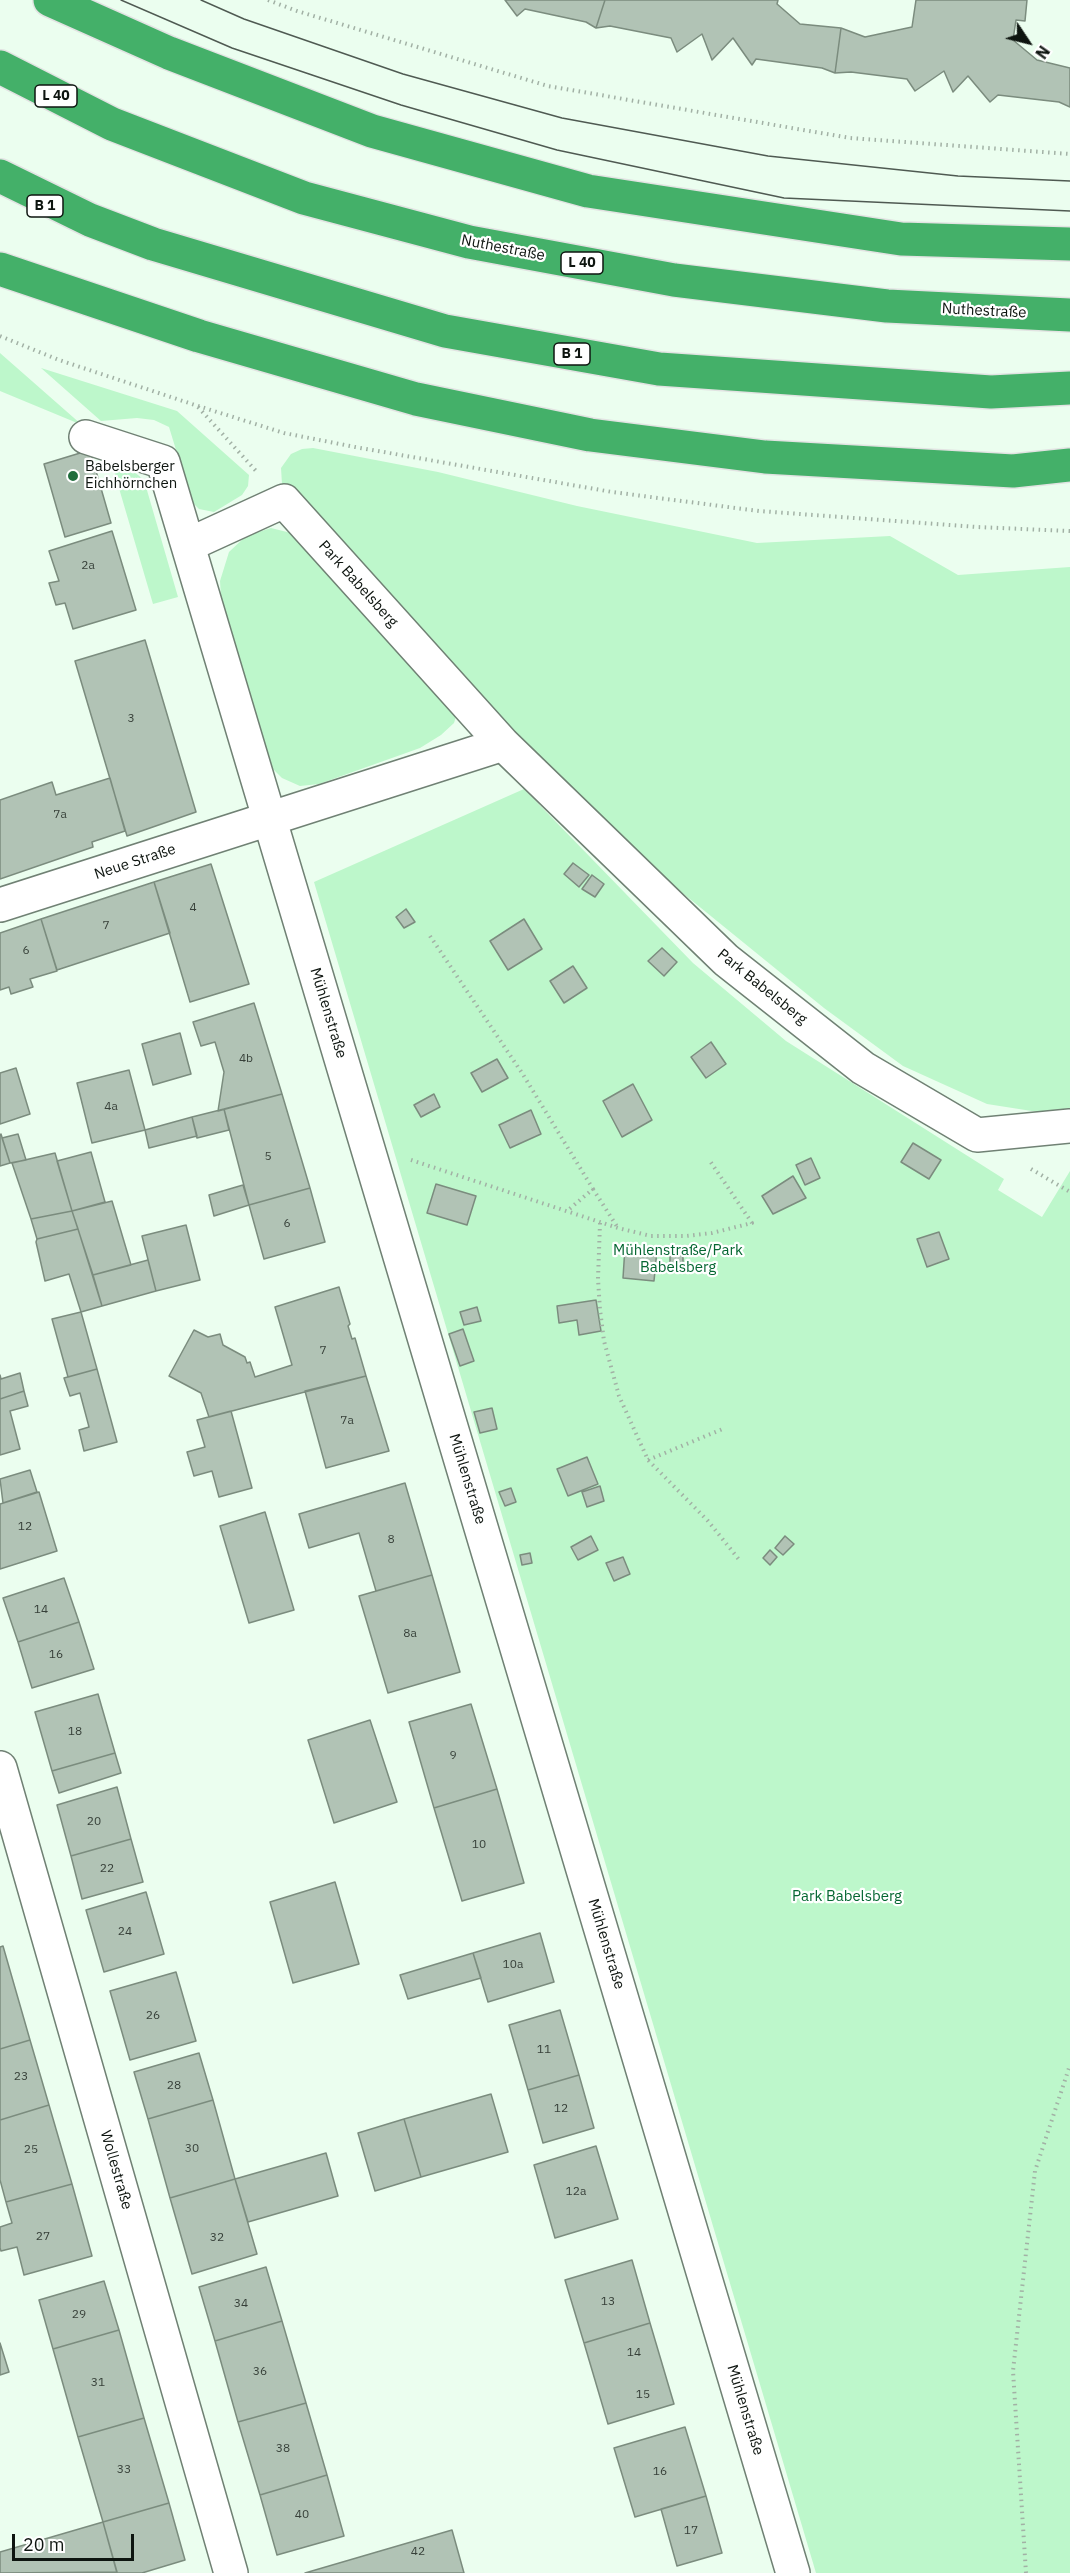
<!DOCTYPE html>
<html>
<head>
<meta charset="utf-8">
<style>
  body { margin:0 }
  #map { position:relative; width:1070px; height:2573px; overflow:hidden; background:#ebfeef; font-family:"IBM Plex Sans",sans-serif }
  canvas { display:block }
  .north { position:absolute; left:998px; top:12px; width:60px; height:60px; -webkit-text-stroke:4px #fff; paint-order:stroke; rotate:125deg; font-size:16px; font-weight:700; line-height:24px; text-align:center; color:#0e1510 }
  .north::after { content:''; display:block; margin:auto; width:21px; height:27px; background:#0e1510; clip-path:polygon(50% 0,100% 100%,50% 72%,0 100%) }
  .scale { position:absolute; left:12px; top:2534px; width:122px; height:27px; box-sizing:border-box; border:3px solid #0e1510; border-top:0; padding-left:8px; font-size:18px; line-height:21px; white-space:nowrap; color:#0e1510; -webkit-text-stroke:4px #fff; paint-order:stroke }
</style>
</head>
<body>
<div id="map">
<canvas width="1070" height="2573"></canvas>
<div class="north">N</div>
<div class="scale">20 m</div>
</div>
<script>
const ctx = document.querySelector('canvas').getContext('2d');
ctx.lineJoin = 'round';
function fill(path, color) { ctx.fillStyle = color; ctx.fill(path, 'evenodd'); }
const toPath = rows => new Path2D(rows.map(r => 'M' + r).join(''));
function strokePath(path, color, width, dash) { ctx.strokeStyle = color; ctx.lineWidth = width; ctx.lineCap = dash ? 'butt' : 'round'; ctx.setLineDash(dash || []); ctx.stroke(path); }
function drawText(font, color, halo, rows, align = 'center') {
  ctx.font = font + ' "IBM Plex Sans",sans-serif'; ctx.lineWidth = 4.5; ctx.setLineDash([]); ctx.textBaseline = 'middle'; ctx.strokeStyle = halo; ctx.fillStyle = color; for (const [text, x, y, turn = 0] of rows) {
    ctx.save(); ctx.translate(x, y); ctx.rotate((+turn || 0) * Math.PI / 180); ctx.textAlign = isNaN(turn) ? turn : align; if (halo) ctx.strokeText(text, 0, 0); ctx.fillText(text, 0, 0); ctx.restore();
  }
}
const green = toPath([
  [0,353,82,425,0,391],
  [41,368,177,411,249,475,248,486,242,495,214,512,199,509,192,502,169,427,154,420,137,418,101,421],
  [313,448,438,472,577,506,757,543,890,536,958,575,1070,567,1070,1117,987,1104,903,1066,824,1008,637,856,490,712,282,484,281,468,291,454,302,449],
  [111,461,132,470,144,480,178,597,153,604],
  [271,528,299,535,458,710,454,723,441,735,420,748,319,784,300,786,282,778,268,764,222,613,220,581,229,552,246,536],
  [524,789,693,963,786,1041,1004,1179,998,1190,1042,1217,1070,1171,1070,2573,816,2573,314,882]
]);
const building = toPath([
  [505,0,605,0,596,28,586,22,525,9,517,16,505,0],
  [605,0,778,0,777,4,800,24,841,28,835,73,822,68,756,59,752,65,733,38,712,60,702,34,677,52,671,38,610,26,596,28,605,0],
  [916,0,1027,0,1025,21,1016,20,1013,40,1037,60,1070,68,1070,107,1059,102,998,95,990,102,968,76,953,92,944,71,915,91,907,79,851,72,835,73,841,28,865,37,912,27,916,0],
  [90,450,111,523,65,537,44,464,90,450],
  [112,531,136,610,73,629,65,603,56,605,49,583,59,581,49,551,112,531],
  [145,640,196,812,127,836,75,661,145,640],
  [110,778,125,831,92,842,93,847,0,879,0,800,52,782,56,795,110,778],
  [573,863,589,875,579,887,564,874,573,863],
  [211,864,249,984,190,1002,154,882,211,864],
  [592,875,604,884,595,897,582,889,592,875],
  [154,882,170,933,57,970,41,919,154,882],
  [406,909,415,922,404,928,396,917,406,909],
  [41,919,57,971,30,979,33,987,11,994,9,987,0,990,0,933,41,919],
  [524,919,542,949,508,970,490,941,524,919],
  [662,948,677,962,664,976,648,961,662,948],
  [573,966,587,988,564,1003,550,981,573,966],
  [254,1003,282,1094,218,1111,224,1072,215,1042,201,1046,193,1022,254,1003],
  [180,1033,191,1074,153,1085,142,1044,180,1033],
  [711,1042,726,1064,706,1078,691,1057,711,1042],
  [497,1059,508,1078,482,1092,471,1073,497,1059],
  [16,1068,30,1114,0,1124,0,1073,16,1068],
  [129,1070,145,1130,92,1143,77,1083,129,1070],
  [633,1084,652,1120,622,1137,603,1101,633,1084],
  [282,1094,310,1188,249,1205,224,1109,282,1094],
  [434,1094,440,1107,421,1117,414,1105,434,1094],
  [224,1109,229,1130,197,1138,192,1117,224,1109],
  [531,1110,541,1134,510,1148,499,1125,531,1110],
  [192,1117,197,1136,149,1148,145,1130,192,1117],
  [1,1134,10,1163,0,1166,0,1135,1,1134],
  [18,1134,26,1160,10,1163,2,1138,18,1134],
  [913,1143,941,1160,929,1179,901,1162,913,1143],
  [91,1152,105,1202,72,1211,57,1161,91,1152],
  [55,1153,72,1211,31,1219,12,1163,55,1153],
  [811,1158,820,1178,805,1185,796,1165,811,1158],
  [793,1176,806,1198,773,1214,762,1196,793,1176],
  [436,1184,476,1196,467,1225,427,1213,436,1184],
  [243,1185,249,1205,214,1216,209,1195,243,1185],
  [310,1188,325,1242,264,1259,249,1205,310,1188],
  [112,1201,131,1265,93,1275,72,1211,112,1201],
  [72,1211,78,1229,37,1239,31,1219,72,1211],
  [186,1225,200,1280,156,1291,142,1236,186,1225],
  [78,1229,102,1306,81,1312,69,1274,45,1281,36,1242,37,1239,78,1229],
  [939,1232,949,1259,927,1267,917,1239,939,1232],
  [625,1247,657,1250,654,1281,623,1278,625,1247],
  [670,1255,683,1255,683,1272,670,1272,670,1255],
  [148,1260,156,1291,102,1306,93,1275,148,1260],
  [339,1287,350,1324,348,1326,352,1339,355,1338,366,1376,209,1417,201,1393,169,1376,194,1330,208,1337,220,1334,223,1345,245,1357,247,1363,250,1362,255,1377,292,1365,275,1307,339,1287],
  [596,1300,601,1331,579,1335,577,1320,559,1323,557,1306,596,1300],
  [477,1307,481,1321,464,1325,460,1312,477,1307],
  [81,1312,97,1369,68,1377,52,1319,81,1312],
  [463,1329,474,1361,460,1366,449,1334,463,1329],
  [97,1369,117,1442,84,1451,79,1430,89,1427,80,1393,70,1396,64,1378,97,1369],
  [20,1373,24,1391,0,1399,0,1375,1,1379,20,1373],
  [366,1376,389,1451,326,1468,305,1391,366,1376],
  [24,1391,28,1406,10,1411,20,1449,0,1455,0,1399,24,1391],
  [492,1408,497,1429,480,1433,474,1412,492,1408],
  [231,1411,252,1488,219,1497,212,1471,194,1476,187,1452,205,1447,197,1420,231,1411],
  [587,1457,598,1484,568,1496,557,1469,587,1457],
  [30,1470,37,1492,3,1503,0,1479,30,1470],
  [405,1483,432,1575,376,1591,359,1533,309,1548,299,1514,405,1483],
  [600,1486,604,1501,587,1507,582,1492,600,1486],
  [511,1488,516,1502,505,1506,499,1492,511,1488],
  [39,1492,57,1551,0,1569,0,1504,39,1492],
  [265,1512,294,1610,249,1623,220,1526,265,1512],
  [591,1536,598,1550,578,1560,571,1547,591,1536],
  [785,1536,794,1544,783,1555,775,1548,785,1536],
  [770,1550,777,1557,770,1565,763,1558,770,1550],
  [530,1553,532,1563,522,1565,520,1555,530,1553],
  [623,1557,630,1574,614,1581,606,1563,623,1557],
  [432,1575,460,1672,388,1693,359,1596,432,1575],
  [64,1578,79,1622,18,1642,3,1598,64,1578],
  [79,1622,94,1669,32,1688,18,1642,79,1622],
  [98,1694,115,1753,52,1771,35,1712,98,1694],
  [471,1704,497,1789,434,1808,409,1722,471,1704],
  [370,1720,397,1802,334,1823,308,1740,370,1720],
  [115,1753,121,1773,59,1793,52,1771,115,1753],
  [117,1787,131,1839,71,1856,57,1805,117,1787],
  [497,1789,524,1883,462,1901,434,1808,497,1789],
  [131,1839,143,1882,82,1899,71,1856,131,1839],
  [335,1882,359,1964,293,1983,270,1902,335,1882],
  [146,1892,164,1954,104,1972,86,1910,146,1892],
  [540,1933,554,1982,488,2002,473,1953,540,1933],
  [3,1946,30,2040,0,2049,0,1947,3,1946],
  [473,1953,481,1978,408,1999,400,1975,473,1953],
  [176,1972,196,2041,130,2060,110,1991,176,1972],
  [560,2010,579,2075,528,2090,509,2025,560,2010],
  [30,2040,49,2105,0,2120,0,2049,30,2040],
  [199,2053,213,2100,148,2119,134,2072,199,2053],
  [579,2075,594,2128,543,2143,528,2090,579,2075],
  [491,2094,508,2152,421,2177,404,2119,491,2094],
  [213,2100,235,2179,170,2198,148,2119,213,2100],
  [49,2105,72,2184,6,2202,0,2180,0,2120,49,2105],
  [404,2119,421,2177,375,2191,358,2133,404,2119],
  [596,2146,618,2219,555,2238,534,2165,596,2146],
  [326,2153,338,2196,248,2222,235,2179,326,2153],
  [235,2179,257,2254,192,2274,170,2198,235,2179],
  [72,2184,92,2256,24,2275,17,2247,1,2251,0,2248,0,2227,12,2223,6,2202,72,2184],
  [632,2260,650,2323,584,2343,565,2280,632,2260],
  [266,2267,282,2321,215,2341,199,2287,266,2267],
  [104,2281,119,2330,53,2349,39,2300,104,2281],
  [282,2321,306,2403,238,2422,215,2341,282,2321],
  [650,2323,674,2404,608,2424,584,2343,650,2323],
  [119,2330,144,2418,78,2437,53,2349,119,2330],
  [0,2343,9,2372,0,2375,0,2343],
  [306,2403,327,2475,260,2495,238,2422,306,2403],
  [144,2418,169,2503,103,2522,78,2437,144,2418],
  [685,2427,706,2496,635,2517,614,2448,685,2427],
  [327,2475,344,2536,277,2555,260,2495,327,2475],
  [706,2496,722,2553,677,2566,661,2509,706,2496],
  [169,2503,185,2560,142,2573,117,2573,103,2522,169,2503],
  [103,2522,117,2572,0,2573,0,2552,103,2522],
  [452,2530,464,2573,305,2573,452,2530]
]);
const path = toPath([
  [268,0,297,11,548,86,850,138,1070,154],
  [0,336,59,360,198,406,284,433,355,447,612,492,759,511,977,527,1070,531],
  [198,407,257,472],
  [430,936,522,1073,593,1189,567,1211],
  [411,1160,618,1228,651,1236,686,1236,712,1233,752,1223,710,1161],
  [1031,1169,1070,1192],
  [593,1189,618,1228],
  [600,1223,598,1279,600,1310,604,1341,619,1396,648,1460,708,1521,741,1562],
  [648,1460,725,1428],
  [1026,2573,1013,2371,1035,2171,1070,2065]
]);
const minor = toPath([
  [86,437,163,462,793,2573],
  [188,545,284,501,503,744,726,960,863,1068,977,1135,1070,1126],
  [0,905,503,744],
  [0,1768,231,2573]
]);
const highway = toPath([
  [50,0,169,53,372,131,588,191,901,239,1070,244],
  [0,67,112,124,304,198,469,242,674,280,887,306,1070,315],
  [0,176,90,220,153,244,445,331,659,369,991,392,1070,388],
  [0,269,199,336,416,399,590,435,765,457,1013,471,1070,465]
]);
const tram = toPath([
  [121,0,232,48,401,105,557,150,784,198,1070,211],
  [201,0,244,19,403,74,562,118,768,156,958,176,1070,181]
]);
const markers = [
  [73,476,6,"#206d3c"]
];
const numberNames = [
  ["2a",88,566],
  ["3",131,719],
  ["7a",60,815],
  ["4",193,908],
  ["7",106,926],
  ["6",26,951],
  ["4b",246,1059],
  ["4a",111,1107],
  ["5",268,1157],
  ["6",287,1224],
  ["7",323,1351],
  ["7a",347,1421],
  ["12",25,1527],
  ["8",391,1540],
  ["14",41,1610],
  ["8a",410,1634],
  ["16",56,1655],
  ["18",75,1732],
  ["9",453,1756],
  ["20",94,1822],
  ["10",479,1845],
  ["22",107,1869],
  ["24",125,1932],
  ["10a",513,1965],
  ["26",153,2016],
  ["11",544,2050],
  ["23",21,2077],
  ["28",174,2086],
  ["12",561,2109],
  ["30",192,2149],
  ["25",31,2150],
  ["12a",576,2192],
  ["27",43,2237],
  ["32",217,2238],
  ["13",608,2302],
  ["34",241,2304],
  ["29",79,2315],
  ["14",634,2353],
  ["36",260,2372],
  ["31",98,2383],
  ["15",643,2395],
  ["38",283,2449],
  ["33",124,2470],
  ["16",660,2472],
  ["40",302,2515],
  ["17",691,2531],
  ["42",418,2552]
];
const shields = [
  [56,96,42],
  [45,206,36],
  [582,263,42],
  [572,354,36]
];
const shieldNames = [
  ["L 40",56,96],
  ["B 1",45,206],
  ["L 40",582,263],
  ["B 1",572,354]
];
const streetNames = [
  ["Nuthestraße",503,248,11],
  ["Nuthestraße",984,311,3],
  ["Park Babelsberg",358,584,48],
  ["Neue Straße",135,862,-18],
  ["Park Babelsberg",762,987,39],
  ["Mühlenstraße",328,1013,73],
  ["Mühlenstraße",467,1479,73],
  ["Mühlenstraße",606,1944,73],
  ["Wollestraße",116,2170,74],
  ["Mühlenstraße",745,2410,73]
];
const poiNames = [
  ["Babelsberger",85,467],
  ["Eichhörnchen",85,484]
];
const parkNames = [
  ["Mühlenstraße/Park",678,1251],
  ["Babelsberg",678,1268],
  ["Park Babelsberg",847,1897]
];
fill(green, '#bdf7cb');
fill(building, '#b1c3b5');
strokePath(building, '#7b8c7e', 1.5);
strokePath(minor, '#708174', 36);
strokePath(highway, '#e2e3e2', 36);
strokePath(path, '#a2b1a5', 4, [1.5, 4.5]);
strokePath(minor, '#fff', 33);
strokePath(highway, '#44b069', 33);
strokePath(tram, '#4f5a52', 1.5);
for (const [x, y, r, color] of markers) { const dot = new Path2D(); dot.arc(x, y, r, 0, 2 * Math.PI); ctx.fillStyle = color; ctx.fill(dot); strokePath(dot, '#fff', 2); }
drawText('12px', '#374039', null, numberNames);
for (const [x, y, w] of shields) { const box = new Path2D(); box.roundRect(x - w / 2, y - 11, w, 22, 4.5); ctx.fillStyle = '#fff'; ctx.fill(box); strokePath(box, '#0e1510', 1.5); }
drawText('bold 14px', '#0e1510', null, shieldNames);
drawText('15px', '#0e1510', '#fff', streetNames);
drawText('15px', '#0e1510', '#fff', poiNames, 'left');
drawText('15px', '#056732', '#fff', parkNames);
</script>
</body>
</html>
